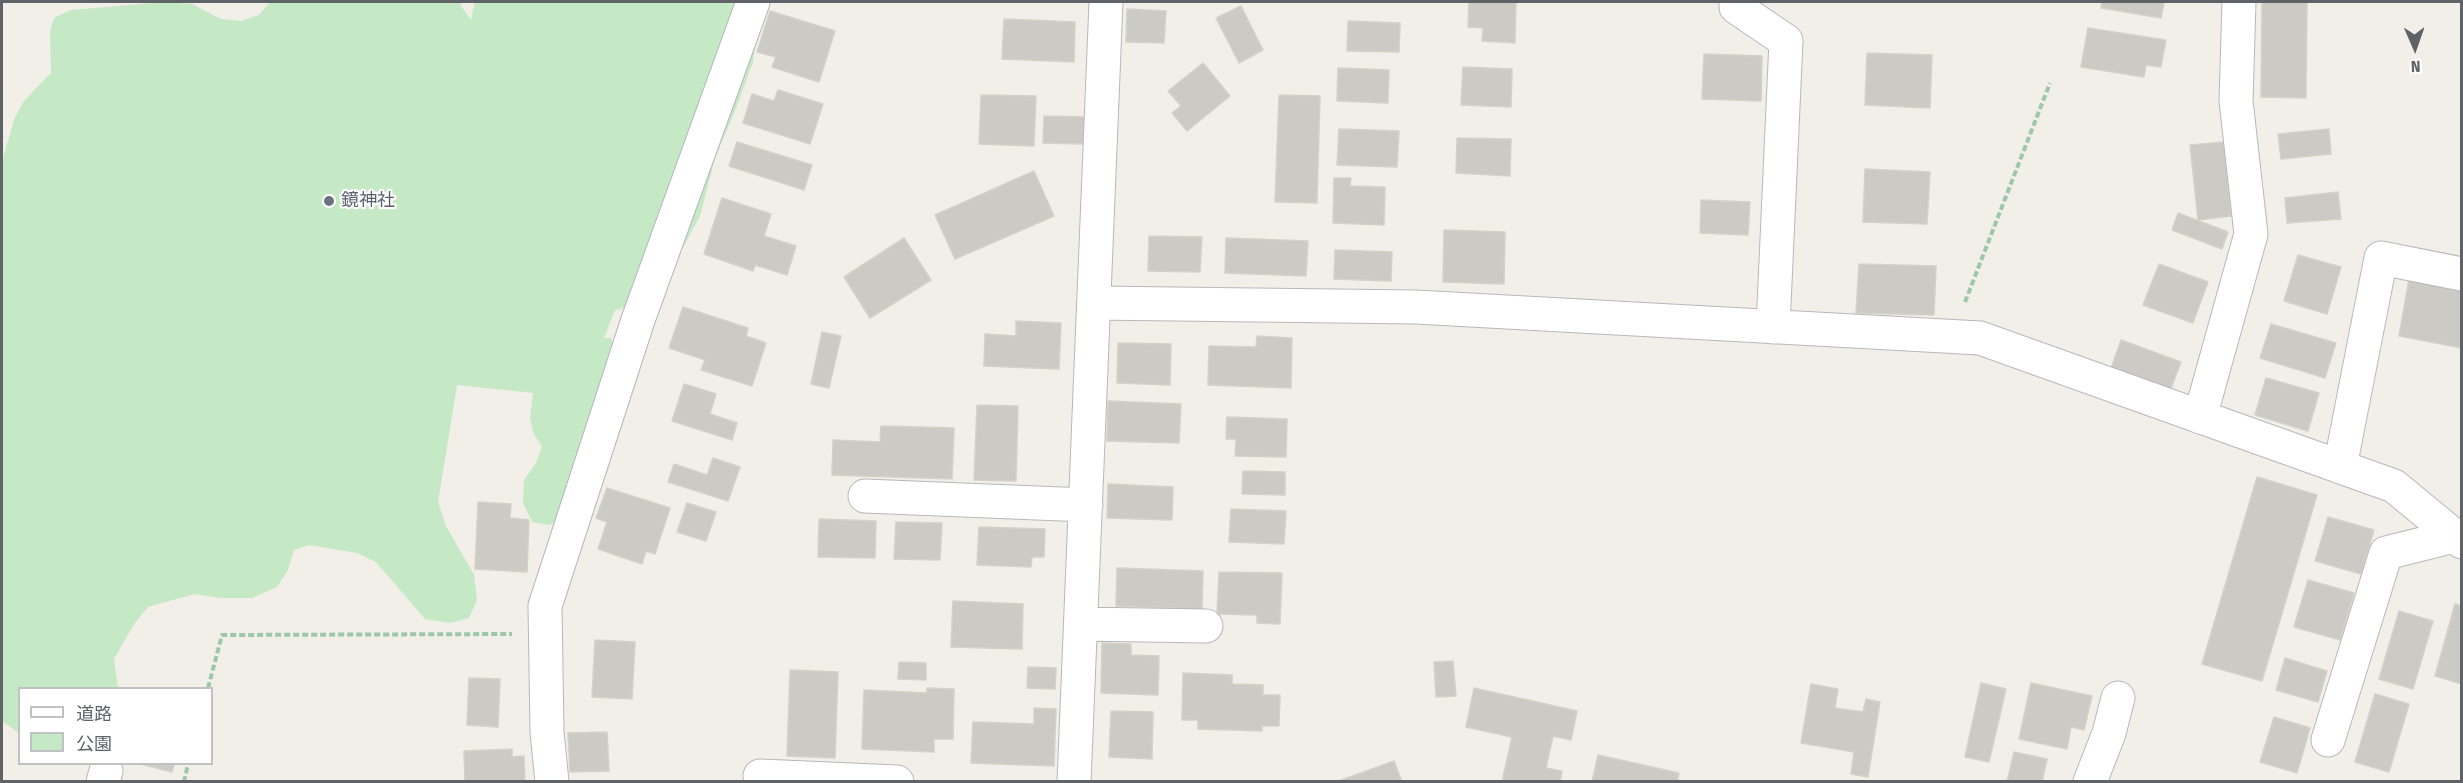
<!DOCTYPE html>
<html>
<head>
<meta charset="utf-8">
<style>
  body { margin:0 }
  #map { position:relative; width:2463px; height:783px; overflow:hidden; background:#f1efe8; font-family:"Fira Sans Condensed","Noto Sans JP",sans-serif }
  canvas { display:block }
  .frame { position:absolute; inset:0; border:3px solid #5f6368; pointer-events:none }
  .legend { position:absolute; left:18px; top:687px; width:195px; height:78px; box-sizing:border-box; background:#fff; border:2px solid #bfc1c3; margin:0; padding:8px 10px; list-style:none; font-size:18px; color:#5f6368 }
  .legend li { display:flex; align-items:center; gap:12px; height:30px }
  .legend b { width:30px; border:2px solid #bfc1c3 }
  .north { position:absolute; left:2385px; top:18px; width:60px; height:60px; -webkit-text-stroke:4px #fff; paint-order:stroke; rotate:178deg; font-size:16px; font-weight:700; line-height:24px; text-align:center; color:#5f6368 }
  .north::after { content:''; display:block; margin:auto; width:21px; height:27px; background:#5f6368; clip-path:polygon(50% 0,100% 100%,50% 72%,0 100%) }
</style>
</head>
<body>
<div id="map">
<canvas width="2463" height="783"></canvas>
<div class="frame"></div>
<ul class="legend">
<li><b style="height:8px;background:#fff"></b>道路</li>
<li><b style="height:16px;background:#c5e8c5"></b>公園</li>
</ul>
<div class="north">N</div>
</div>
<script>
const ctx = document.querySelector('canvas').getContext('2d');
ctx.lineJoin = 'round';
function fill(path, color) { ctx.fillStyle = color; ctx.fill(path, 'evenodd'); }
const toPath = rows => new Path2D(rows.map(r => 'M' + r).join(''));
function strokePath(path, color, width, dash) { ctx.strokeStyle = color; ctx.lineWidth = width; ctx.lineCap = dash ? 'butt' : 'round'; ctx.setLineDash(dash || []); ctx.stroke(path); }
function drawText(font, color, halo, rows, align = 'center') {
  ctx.font = font + ' "Fira Sans Condensed","Noto Sans JP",sans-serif'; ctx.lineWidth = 4.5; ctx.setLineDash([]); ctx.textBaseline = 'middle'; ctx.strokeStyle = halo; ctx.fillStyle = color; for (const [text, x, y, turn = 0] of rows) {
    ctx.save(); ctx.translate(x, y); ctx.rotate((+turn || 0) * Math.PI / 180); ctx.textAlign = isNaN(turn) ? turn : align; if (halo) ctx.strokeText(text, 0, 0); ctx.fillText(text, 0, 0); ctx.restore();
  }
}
const green = toPath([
  [165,2,192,4,221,19,241,21,259,15,270,2,461,2,461,6,471,20,475,2,750,2,759,19,753,62,735,111,715,158,700,216,654,301,615,310,604,338,611,338,627,380,580,514,549,525,532,522,523,503,524,480,536,463,542,446,534,434,530,419,533,393,457,385,438,502,446,526,474,575,477,600,469,618,450,623,425,619,376,562,357,553,309,545,294,550,288,570,277,587,252,598,221,598,194,594,148,607,134,624,114,659,118,688,20,688,19,733,2,721,2,162,14,120,23,102,51,73,50,32,54,18,71,10]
]);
const building = toPath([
  [1469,2,1516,2,1515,43,1482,41,1483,28,1468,27,1469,2],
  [2102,2,2164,2,2161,18,2101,8,2102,2],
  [2262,2,2307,2,2306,98,2261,97,2262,2],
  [1241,6,1263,50,1239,63,1216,18,1241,6],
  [1127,9,1166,11,1164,43,1126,42,1127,9],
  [770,11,835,31,819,82,772,67,776,57,757,52,770,11],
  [1004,19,1075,22,1074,62,1002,59,1004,19],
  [1348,21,1400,23,1399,52,1347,51,1348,21],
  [2088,28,2166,40,2161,67,2146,65,2144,77,2081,67,2088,28],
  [1867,53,1932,55,1930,108,1865,105,1867,53],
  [1704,54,1762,56,1761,101,1702,99,1704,54],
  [1203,63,1230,96,1187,131,1172,113,1181,106,1168,91,1203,63],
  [1463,67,1512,69,1511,107,1461,105,1463,67],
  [1338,68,1389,70,1388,103,1337,101,1338,68],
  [778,90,823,104,810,144,743,123,752,94,774,101,778,90],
  [981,95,1036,96,1034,146,979,144,981,95],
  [1279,95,1320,96,1317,203,1275,202,1279,95],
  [1044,116,1085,117,1084,144,1043,143,1044,116],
  [1339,129,1399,131,1397,167,1337,165,1339,129],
  [2329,129,2331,154,2281,159,2278,134,2329,129],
  [1457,138,1511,139,1510,176,1456,173,1457,138],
  [737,142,812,165,804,190,729,166,737,142],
  [2224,142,2231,216,2198,220,2190,145,2224,142],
  [1865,169,1930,172,1927,224,1863,222,1865,169],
  [1034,171,1054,216,955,259,935,215,1034,171],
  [1334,178,1351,178,1350,186,1385,187,1384,225,1333,223,1334,178],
  [2338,192,2341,219,2287,223,2285,198,2338,192],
  [722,198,771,214,764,236,796,246,787,275,755,265,753,271,704,254,722,198],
  [1701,200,1750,202,1748,235,1700,233,1701,200],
  [2178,213,2228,232,2222,249,2172,230,2178,213],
  [1444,230,1505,232,1504,284,1443,282,1444,230],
  [1149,236,1202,237,1200,272,1148,271,1149,236],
  [904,238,931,280,870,318,844,277,904,238],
  [1226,238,1308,241,1306,276,1225,273,1226,238],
  [1335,250,1392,252,1391,281,1334,279,1335,250],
  [2298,255,2341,267,2327,314,2284,301,2298,255],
  [1859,264,1936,266,1934,315,1856,313,1859,264],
  [2159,264,2208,282,2193,323,2143,305,2159,264],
  [2409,279,2462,289,2462,348,2399,336,2409,279],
  [683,307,748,328,746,336,766,343,752,386,701,370,705,360,669,348,683,307],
  [1016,321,1061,323,1059,369,984,366,985,334,1016,336,1016,321],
  [2271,324,2336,343,2325,378,2260,358,2271,324],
  [822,332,841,336,829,388,811,384,822,332],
  [1257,336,1292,338,1291,388,1208,385,1209,346,1256,347,1257,336],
  [2121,340,2181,362,2170,391,2111,369,2121,340],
  [1118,343,1171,344,1170,385,1117,383,1118,343],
  [2266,378,2319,393,2308,431,2255,415,2266,378],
  [684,384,716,394,710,414,737,423,732,440,672,421,684,384],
  [1108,401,1181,404,1179,443,1107,441,1108,401],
  [977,405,1018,406,1016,481,974,480,977,405],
  [1227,417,1287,419,1286,457,1235,456,1236,439,1226,439,1227,417],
  [881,426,954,428,952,479,832,475,833,440,880,442,881,426],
  [713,458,740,467,728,501,668,482,674,464,707,475,713,458],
  [1243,471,1285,472,1285,495,1242,494,1243,471],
  [2257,477,2317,495,2262,681,2202,664,2257,477],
  [1108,484,1173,487,1172,520,1107,518,1108,484],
  [607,488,670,508,655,554,646,551,642,564,598,549,607,522,596,518,607,488],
  [478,502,511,504,510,518,529,520,527,572,475,569,478,502],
  [687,503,716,512,706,541,677,532,687,503],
  [1231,509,1286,511,1284,544,1229,542,1231,509],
  [2328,517,2374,530,2361,574,2315,561,2328,517],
  [819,519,876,521,875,558,818,557,819,519],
  [896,522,942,523,940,560,894,559,896,522],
  [979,527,1045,529,1044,557,1032,557,1031,567,977,565,979,527],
  [1117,568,1203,571,1202,609,1116,606,1117,568],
  [1219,572,1282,573,1280,624,1257,623,1257,615,1217,614,1219,572],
  [2308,580,2354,593,2340,640,2294,627,2308,580],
  [953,601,1023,604,1022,649,951,647,953,601],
  [2455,604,2462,606,2462,684,2435,676,2455,604],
  [2399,611,2433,621,2413,689,2379,679,2399,611],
  [595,640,635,642,632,699,592,697,595,640],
  [1102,643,1131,644,1131,655,1159,656,1158,695,1101,693,1102,643],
  [2285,658,2327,671,2318,702,2276,690,2285,658],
  [1453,661,1456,696,1436,697,1434,662,1453,661],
  [899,662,926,663,926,680,898,679,899,662],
  [1028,667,1056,668,1055,689,1027,688,1028,667],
  [790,670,838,672,835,758,787,756,790,670],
  [1183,673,1232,675,1232,684,1263,685,1263,695,1280,695,1279,726,1262,726,1262,731,1198,729,1198,720,1182,720,1183,673],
  [469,678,500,679,498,727,467,725,469,678],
  [1981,683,2006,689,1989,762,1965,757,1981,683],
  [2031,683,2092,696,2084,730,2071,727,2067,749,2019,739,2031,683],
  [1811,684,1838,689,1835,708,1863,712,1866,699,1880,702,1868,777,1851,774,1854,752,1801,743,1811,684],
  [927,688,954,689,953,739,934,739,934,752,862,749,864,690,927,693,927,688],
  [1474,688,1577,711,1571,740,1553,736,1546,768,1562,771,1560,782,1502,782,1512,737,1466,727,1474,688],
  [2375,694,2409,704,2389,772,2355,762,2375,694],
  [1034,708,1056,709,1054,766,971,763,973,722,1034,724,1034,708],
  [1111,711,1153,712,1152,759,1109,757,1111,711],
  [2274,717,2310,728,2297,773,2260,762,2274,717],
  [607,732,609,771,570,772,568,733,607,732],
  [512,749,512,757,524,756,525,782,465,782,464,751,512,749],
  [2014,752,2047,759,2042,782,2007,782,2014,752],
  [1598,755,1679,773,1677,782,1592,782,1598,755],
  [1394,761,1402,782,1336,782,1394,761],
  [141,764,174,764,172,772,141,764]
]);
const path = toPath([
  [1965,302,2050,83],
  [208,688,222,635,512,634],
  [184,782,188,764]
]);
const minor = toPath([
  [1736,2,1736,7,1786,41,1773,327],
  [1094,303,1416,307,1980,338,2394,486,2462,542],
  [2200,417,2251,234,2236,101,2239,2],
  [2340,467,2381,258,2462,274],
  [865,496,1086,505],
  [1081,624,1206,626],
  [2328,740,2386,553,2454,536],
  [760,776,897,782],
  [103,782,106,771],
  [552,782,547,732,545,606,638,320,753,2],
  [1074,782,1106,2],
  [2090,782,2109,733,2118,698]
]);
const markers = [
  [329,201,6,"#6b7280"]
];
const worshipNames = [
  ["鏡神社",341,201]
];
fill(green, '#c5e8c5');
fill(building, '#cccac5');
strokePath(building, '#d6d1c6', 1.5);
strokePath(minor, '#b5b8bc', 35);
strokePath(path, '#9cc7a9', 4, [6, 3]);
strokePath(minor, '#fff', 33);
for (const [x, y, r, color] of markers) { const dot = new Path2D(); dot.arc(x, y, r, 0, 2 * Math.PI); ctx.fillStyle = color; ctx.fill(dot); strokePath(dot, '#fff', 2); }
drawText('18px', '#5b616d', '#fff', worshipNames, 'left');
</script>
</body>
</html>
